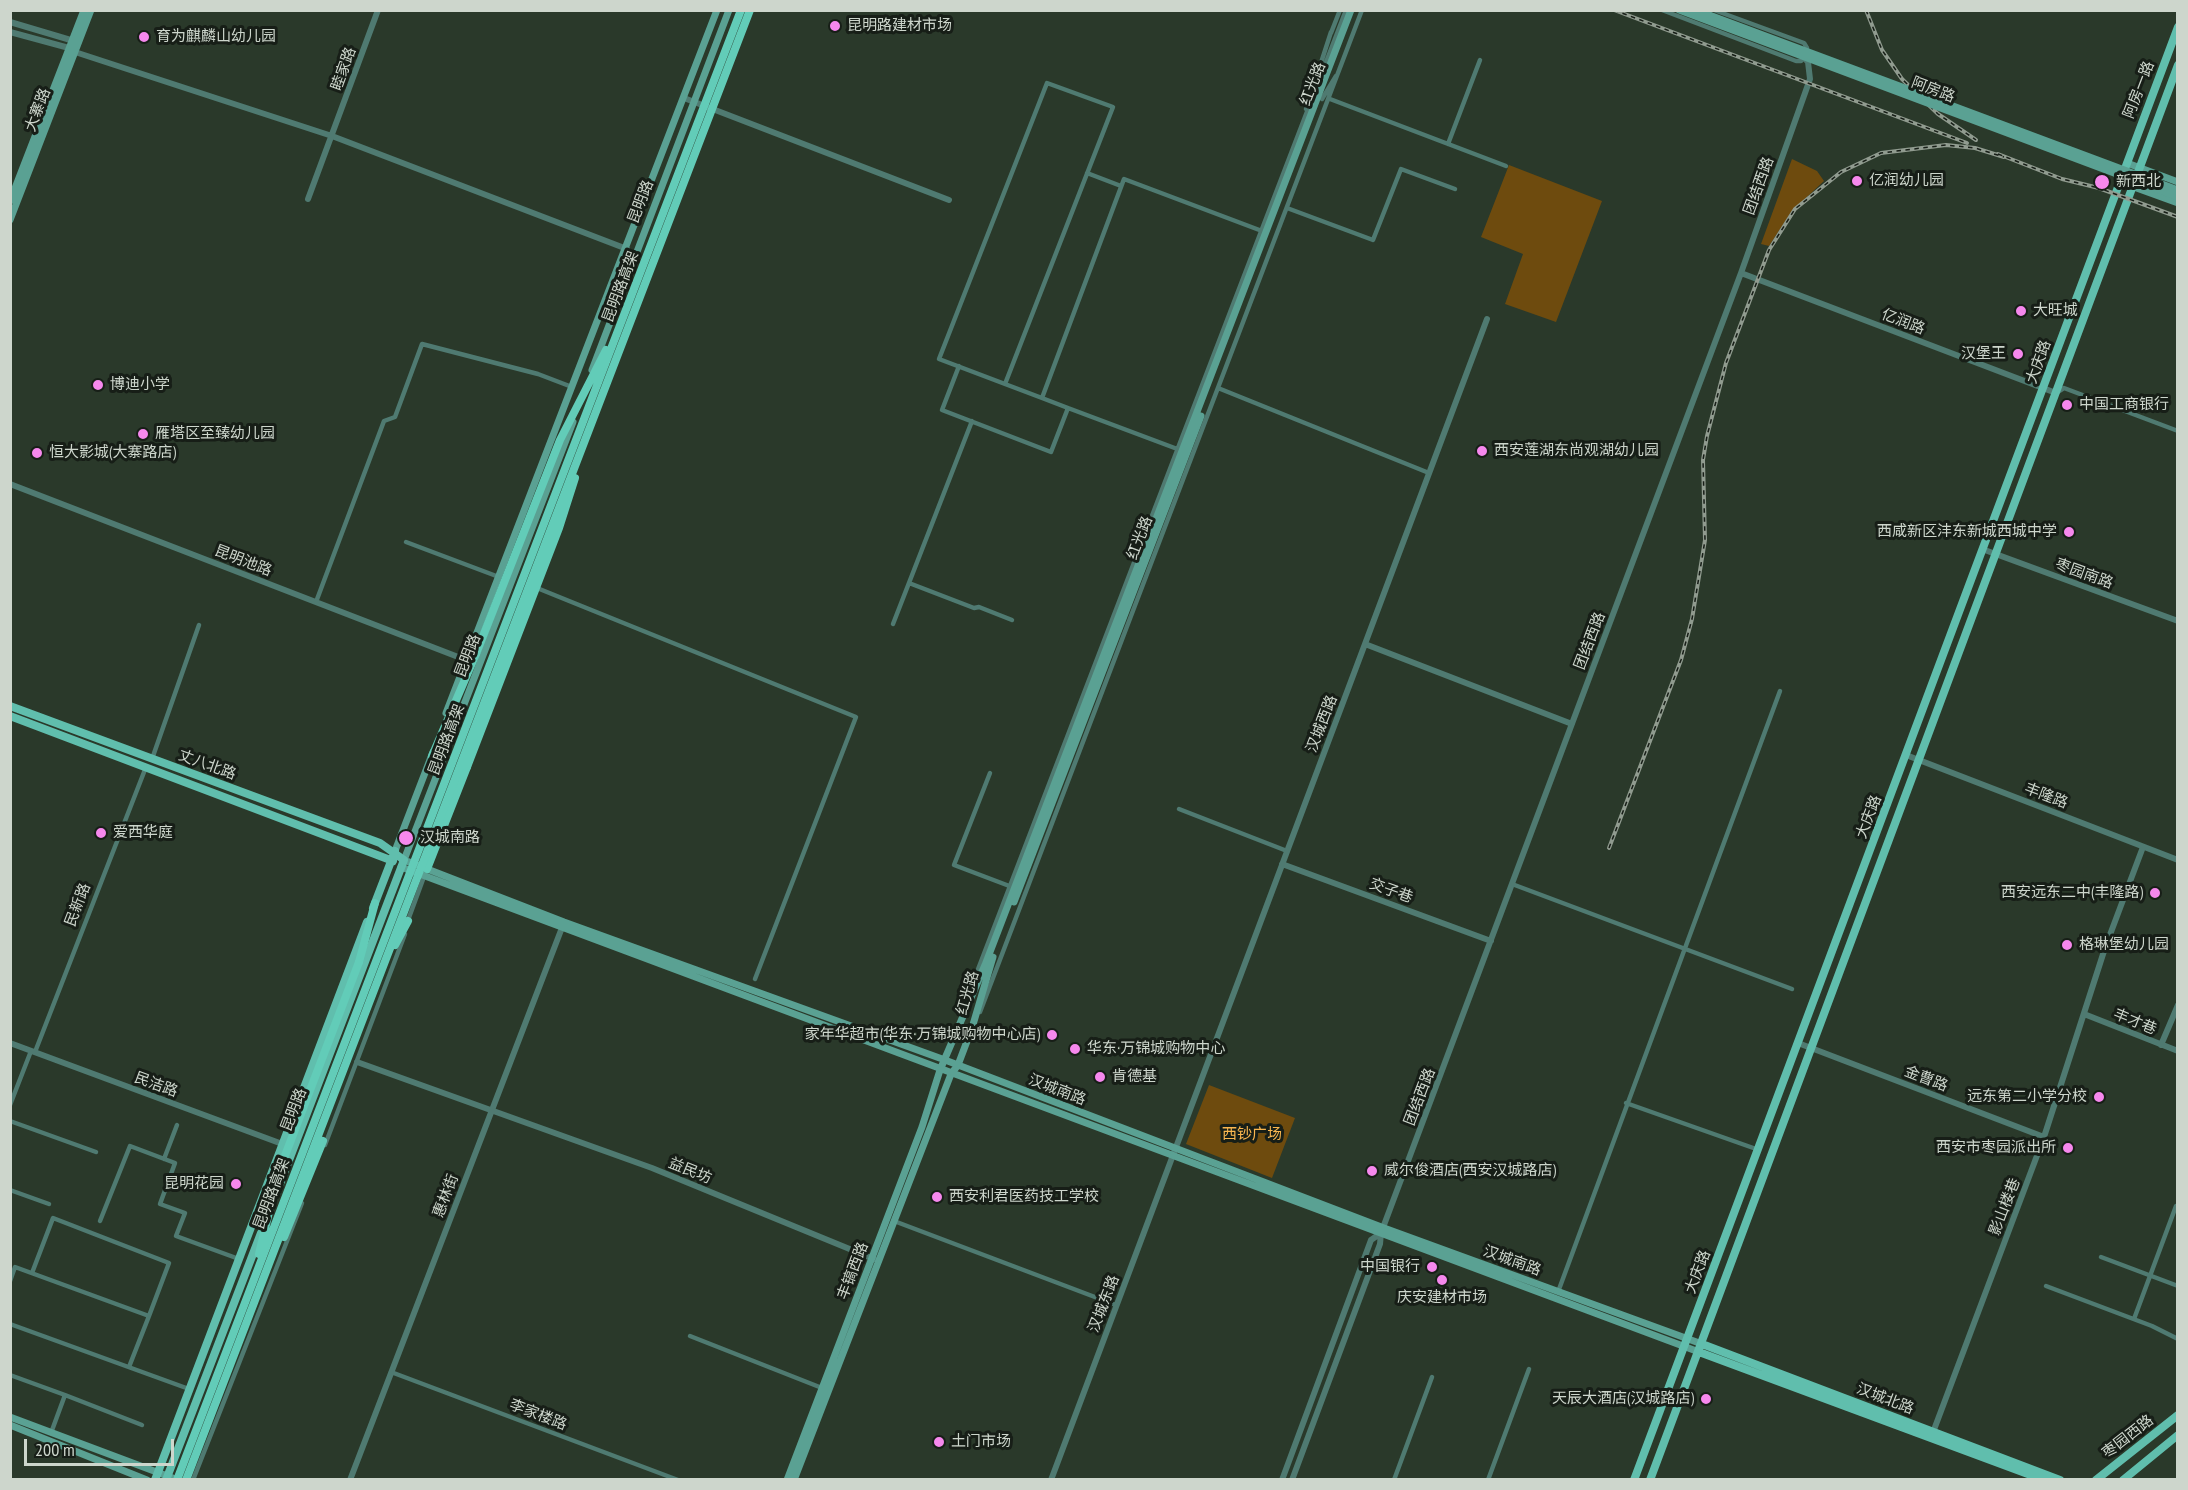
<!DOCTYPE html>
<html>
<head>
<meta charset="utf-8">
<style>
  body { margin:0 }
  #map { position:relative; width:2188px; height:1490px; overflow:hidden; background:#2a392a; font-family:"PT Sans Narrow",sans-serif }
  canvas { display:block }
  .frame { position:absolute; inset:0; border:12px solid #cdd6cc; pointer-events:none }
  .scale { position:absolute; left:24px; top:1439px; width:150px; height:27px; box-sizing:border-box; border:3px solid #cdd6cc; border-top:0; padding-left:8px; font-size:18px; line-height:21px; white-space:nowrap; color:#cdd6cc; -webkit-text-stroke:4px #171e17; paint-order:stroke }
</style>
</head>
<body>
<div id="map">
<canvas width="2188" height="1490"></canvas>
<div class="frame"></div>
<div class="scale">200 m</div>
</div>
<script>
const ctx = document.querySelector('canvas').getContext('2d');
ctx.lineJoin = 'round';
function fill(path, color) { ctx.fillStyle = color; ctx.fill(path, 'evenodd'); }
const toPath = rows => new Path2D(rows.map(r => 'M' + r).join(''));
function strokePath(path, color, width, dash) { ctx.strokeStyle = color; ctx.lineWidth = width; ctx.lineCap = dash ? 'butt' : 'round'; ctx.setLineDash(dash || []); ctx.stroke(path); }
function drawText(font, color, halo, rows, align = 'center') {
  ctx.font = font + ' "PT Sans Narrow","Noto Sans SC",sans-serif'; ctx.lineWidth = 6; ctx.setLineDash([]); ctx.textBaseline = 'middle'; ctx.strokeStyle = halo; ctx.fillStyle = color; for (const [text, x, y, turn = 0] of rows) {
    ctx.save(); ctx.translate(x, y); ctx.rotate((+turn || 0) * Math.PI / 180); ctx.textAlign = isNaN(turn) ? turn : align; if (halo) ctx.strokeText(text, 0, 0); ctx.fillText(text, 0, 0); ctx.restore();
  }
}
const green = toPath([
  [1792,159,1817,171,1824,181,1792,211,1769,246,1761,244],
  [1509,165,1602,201,1556,322,1505,304,1523,254,1481,237],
  [1209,1085,1295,1118,1272,1178,1186,1144]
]);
const minor = toPath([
  [1662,10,1796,61,1801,61,1806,55,1807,48,1804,43,1714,10],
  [1331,33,1340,10],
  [1322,99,1336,76],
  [1330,99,1506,166],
  [1306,109,1331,32],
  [1448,144,1480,60],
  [1087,173,1121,186],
  [1287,208,1373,240,1401,169,1455,189],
  [959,366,942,410,1051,452,1068,408],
  [1005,384,1113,107,1047,83,939,359,1005,384,1042,398,1068,408,1180,450],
  [1218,388,1429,473],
  [2056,393,2064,388,2178,431],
  [1042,398,1124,179,1262,231],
  [406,542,499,577],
  [909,583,974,608,979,607,1012,620],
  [537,588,856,717,755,979],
  [316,602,384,421,395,417,422,344,538,374,572,387],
  [893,624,972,421],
  [152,759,199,625],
  [990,773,954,865,1012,887],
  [1179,809,1287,851],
  [1512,884,1792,989],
  [407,923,425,874],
  [962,1011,1346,10],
  [980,1012,1362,10],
  [35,1052,146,767],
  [1626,1103,1759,1150],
  [10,1105,31,1051],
  [10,1121,96,1152],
  [325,1145,405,934],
  [164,1159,177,1125],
  [10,1190,49,1204],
  [100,1221,130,1146,175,1163,160,1204,185,1213,176,1236,239,1259],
  [894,1221,1116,1305],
  [2101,1257,2178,1286],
  [32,1273,53,1218,169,1263,149,1316],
  [10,1281,15,1267,149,1316,129,1367],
  [2046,1286,2152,1326,2178,1339],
  [1558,1292,1780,691],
  [2134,1319,2176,1206],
  [10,1324,189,1389],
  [690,1336,822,1388],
  [391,1372,678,1480],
  [10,1375,65,1395,51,1433],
  [65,1395,142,1425],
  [193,1480,302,1203],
  [1394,1480,1432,1377],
  [1488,1480,1529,1369]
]);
const tertiary = toPath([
  [10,22,74,41],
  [10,32,69,48,73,47],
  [75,52,332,136,627,249],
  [684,98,949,200],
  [308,199,378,10],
  [1741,273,2056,393],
  [10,484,466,660],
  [1982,549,2178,621],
  [1365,644,1572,724],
  [1906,755,2178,860],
  [1282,864,1491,941],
  [2084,1014,2178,1051],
  [10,1043,285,1145],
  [1798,1043,2044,1137],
  [2161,1045,2178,1005],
  [357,1062,652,1168,874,1259],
  [1932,1435,2044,1137,2105,948,2143,847],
  [350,1480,563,925],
  [1051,1480,1487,319],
  [1282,1480,1371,1240,1381,1233],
  [1292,1480,1380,1244,1381,1233,1741,273,1810,79,1808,62,1804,58]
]);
const secondary = toPath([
  [2127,163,2178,182],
  [2120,182,2178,203],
  [10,201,84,10],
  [10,220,91,10],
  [592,370,729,10],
  [573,422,404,860,564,922,945,1060,1384,1228,1702,1344],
  [446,713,717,10],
  [395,851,433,752],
  [401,867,1699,1352],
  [1014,902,1201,416],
  [10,1417,178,1480],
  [10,1425,147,1480],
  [787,1480,922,1127,940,1070,985,965,1351,10],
  [794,1480,951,1074,958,1065,972,1028,993,957]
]);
const primary = toPath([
  [10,706,380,843,404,860,276,1194],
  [10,716,393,861],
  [373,908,395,851],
  [1702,1344,2060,1480],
  [1699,1352,2044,1480],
  [155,1480,367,922],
  [166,1480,261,1233],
  [1634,1480,2178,27],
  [1650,1480,2178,65],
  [2096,1480,2178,1415],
  [2123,1480,2178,1435]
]);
const trunk = toPath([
  [432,756,476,654],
  [427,869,467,767],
  [395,945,408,921],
  [359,962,375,903]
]);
const rail = toPath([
  [1614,10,1967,143],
  [1866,10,1882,50,1902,79,1938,114,1976,140],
  [1998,154,2062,179,2103,189],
  [2096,187,2178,217],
  [1609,848,1681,660,1692,619,1705,540,1703,460,1707,436,1726,363,1769,250,1795,209,1841,172,1881,153,1946,145,1975,148,2004,157]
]);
const secondaryBridge = toPath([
  [1679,10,2178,197],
  [1696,10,2178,190]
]);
const trunkBridge = toPath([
  [476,654,560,440,606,350],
  [467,767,559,528,575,478],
  [284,1237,323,1141],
  [259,1254,278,1174,359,962],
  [177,1480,741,10],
  [186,1480,750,10]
]);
const markers = [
  [835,26,6,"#f688ed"],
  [144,37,6,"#f688ed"],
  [1857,181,6,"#f688ed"],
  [2102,182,8,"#f688ed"],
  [2021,311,6,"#f688ed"],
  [2018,354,6,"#f688ed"],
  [98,385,6,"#f688ed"],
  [2067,405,6,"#f688ed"],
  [143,434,6,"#f688ed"],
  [1482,451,6,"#f688ed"],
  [37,453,6,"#f688ed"],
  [2069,532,6,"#f688ed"],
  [101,833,6,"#f688ed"],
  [406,838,8,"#f688ed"],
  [2155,893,6,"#f688ed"],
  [2067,945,6,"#f688ed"],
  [1052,1035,6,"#f688ed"],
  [1075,1049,6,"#f688ed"],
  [1100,1077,6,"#f688ed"],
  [2099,1097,6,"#f688ed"],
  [2068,1148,6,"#f688ed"],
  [1372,1171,6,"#f688ed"],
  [236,1184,6,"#f688ed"],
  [937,1197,6,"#f688ed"],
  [1432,1267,6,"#f688ed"],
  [1442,1280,6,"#f688ed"],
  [1706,1399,6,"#f688ed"],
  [939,1442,6,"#f688ed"]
];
const poiNames = [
  ["昆明路建材市场",847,26],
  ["育为麒麟山幼儿园",156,37],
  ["亿润幼儿园",1869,181],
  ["新西北",2116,182],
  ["大旺城",2033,311],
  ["汉堡王",2006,354,"right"],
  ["博迪小学",110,385],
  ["中国工商银行",2079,405],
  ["雁塔区至臻幼儿园",155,434],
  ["西安莲湖东尚观湖幼儿园",1494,451],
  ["恒大影城(大寨路店)",49,453],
  ["西咸新区沣东新城西城中学",2057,532,"right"],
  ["爱西华庭",113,833],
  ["汉城南路",420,838],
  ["西安远东二中(丰隆路)",2143,893,"right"],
  ["格琳堡幼儿园",2079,945],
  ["家年华超市(华东·万锦城购物中心店)",1040,1035,"right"],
  ["华东·万锦城购物中心",1087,1049],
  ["肯德基",1112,1077],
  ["远东第二小学分校",2087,1097,"right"],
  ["西安市枣园派出所",2056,1148,"right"],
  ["威尔俊酒店(西安汉城路店)",1384,1171],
  ["昆明花园",224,1184,"right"],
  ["西安利君医药技工学校",949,1197],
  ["中国银行",1420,1267,"right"],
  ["庆安建材市场",1442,1298,"center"],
  ["天辰大酒店(汉城路店)",1694,1399,"right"],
  ["土门市场",951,1442]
];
const streetNames = [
  ["睦家路",344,69,-70],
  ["红光路",1313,84,-69],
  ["阿房路",1933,90,21],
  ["阿房一路",2139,90,-69],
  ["大寨路",38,110,-69],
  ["团结西路",1759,186,-70],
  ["昆明路",641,202,-69],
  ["昆明路高架",621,287,-69],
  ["亿润路",1903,322,21],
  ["大庆路",2039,362,-70],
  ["红光路",1140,538,-69],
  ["昆明池路",243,561,21],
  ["枣园南路",2084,574,20],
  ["团结西路",1590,641,-69],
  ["昆明路",468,656,-69],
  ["汉城西路",1322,724,-69],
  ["昆明路高架",447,740,-69],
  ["丈八北路",207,765,20],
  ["丰隆路",2046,796,21],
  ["大庆路",1869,817,-69],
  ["交子巷",1391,891,20],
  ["民新路",78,905,-69],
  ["红光路",968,993,-74],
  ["丰才巷",2135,1022,22],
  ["金曹路",1926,1079,21],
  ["民洁路",156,1085,20],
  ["汉城南路",1057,1090,21],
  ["团结西路",1420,1097,-69],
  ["昆明路",294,1110,-69],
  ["益民坊",690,1171,22],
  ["昆明路高架",272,1194,-69],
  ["惠林街",446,1196,-69],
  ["影山楼巷",2005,1207,-69],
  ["汉城南路",1512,1261,20],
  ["丰镐西路",853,1271,-69],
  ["大庆路",1698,1272,-69],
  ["汉城东路",1104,1304,-69],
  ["汉城北路",1885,1399,21],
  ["李家楼路",538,1415,21],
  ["枣园西路",2128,1437,-38]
];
const parkNames = [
  ["西钞广场",1252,1135]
];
fill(green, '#6e4b0e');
strokePath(minor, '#4f7a71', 4.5);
strokePath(tertiary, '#4f7a71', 6);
strokePath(secondary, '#5aa193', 7);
strokePath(primary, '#60bead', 8);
strokePath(trunk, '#62ccb8', 8);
strokePath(rail, '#909b8f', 4);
strokePath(rail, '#171e17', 1.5, [4.5]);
strokePath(secondaryBridge, '#5aa193', 7);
strokePath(trunkBridge, '#62ccb8', 8);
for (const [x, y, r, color] of markers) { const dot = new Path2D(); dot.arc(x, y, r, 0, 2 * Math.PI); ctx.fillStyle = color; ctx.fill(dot); strokePath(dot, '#171e17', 2); }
drawText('15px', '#cdd6cc', '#171e17', poiNames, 'left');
drawText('15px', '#cdd6cc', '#171e17', streetNames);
drawText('15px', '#fab750', '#171e17', parkNames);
</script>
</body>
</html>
